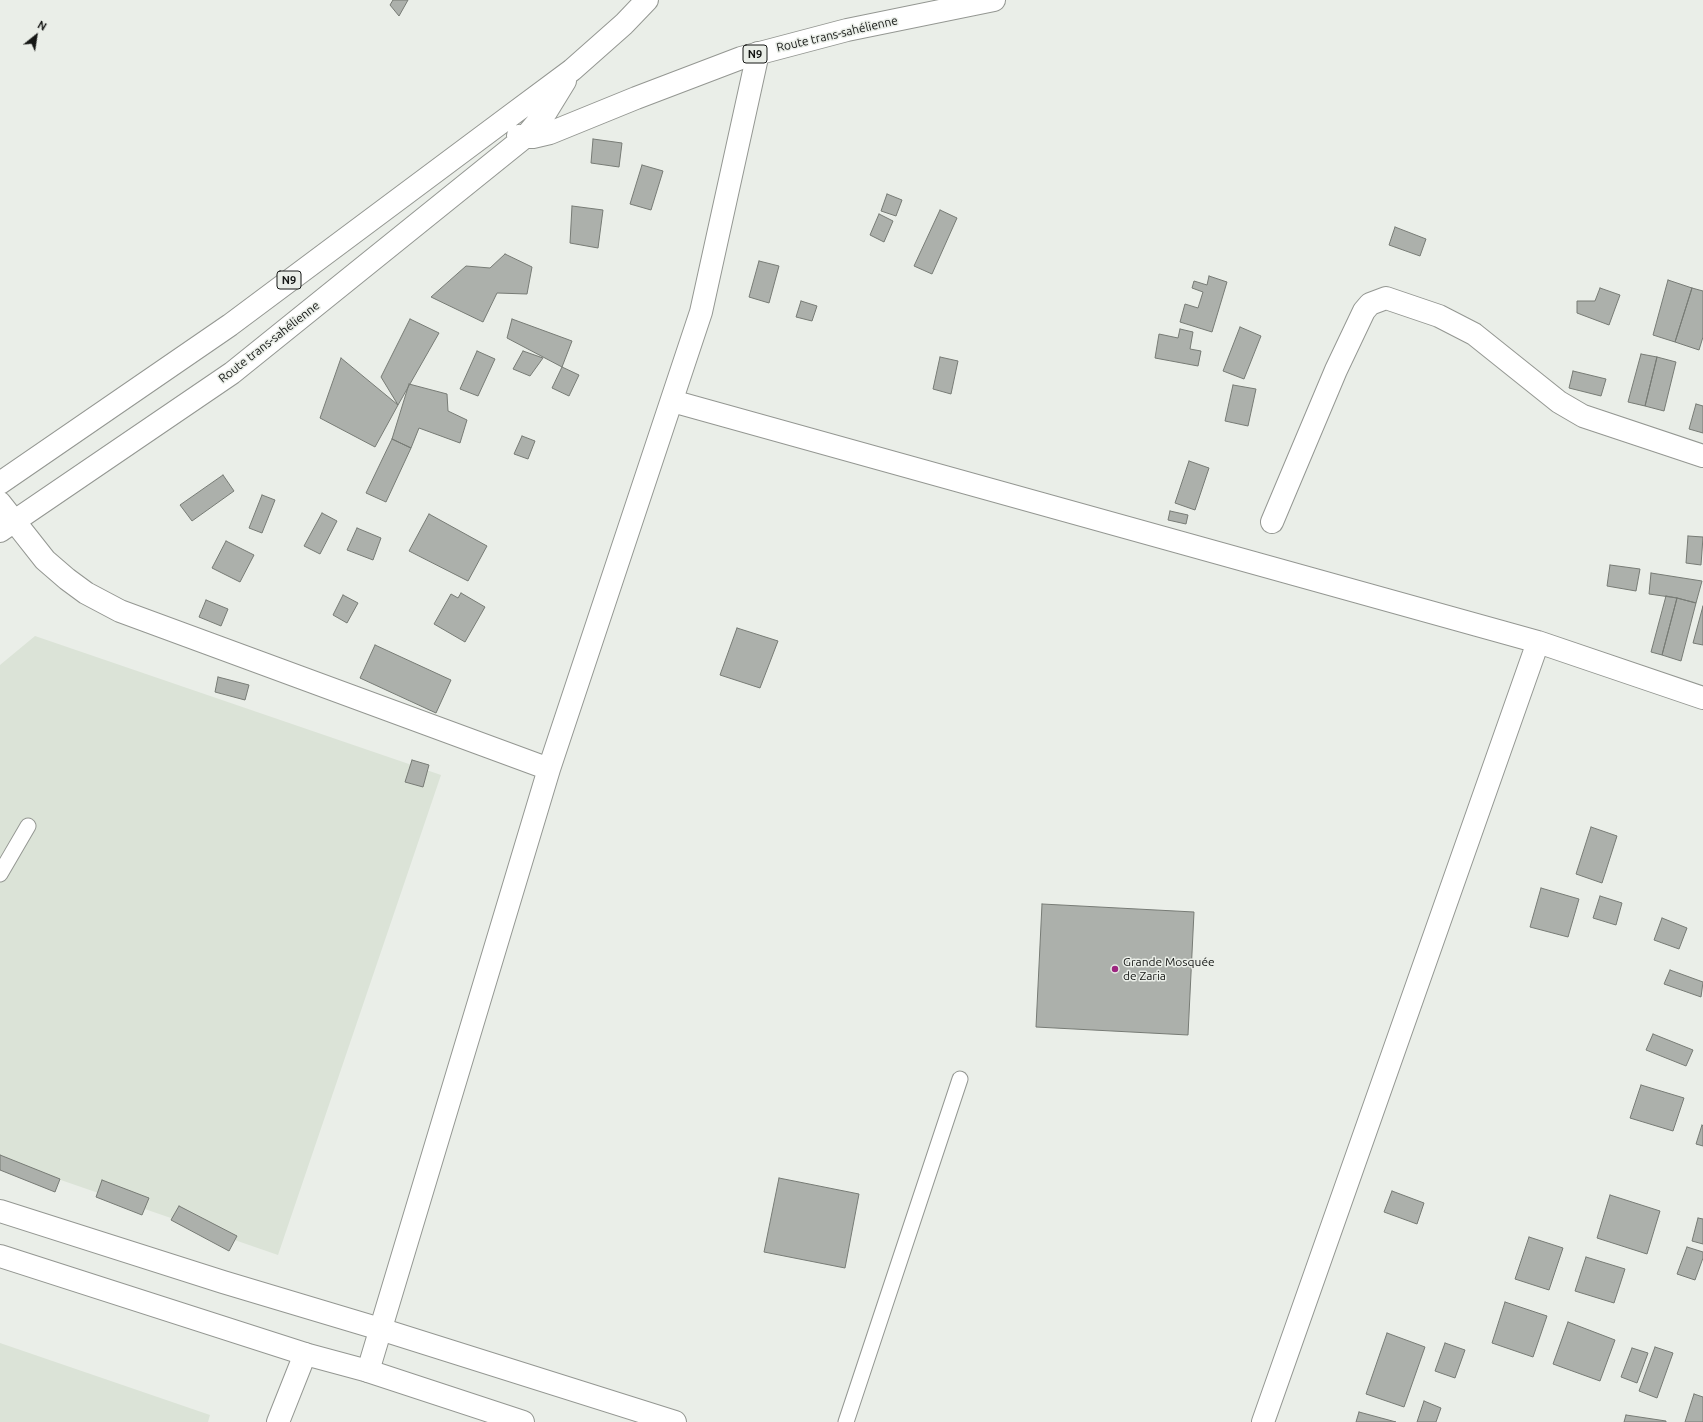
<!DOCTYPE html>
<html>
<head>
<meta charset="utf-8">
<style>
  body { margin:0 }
  #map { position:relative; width:1703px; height:1422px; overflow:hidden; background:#eaeee8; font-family:Ubuntu,sans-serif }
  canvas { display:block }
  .north { position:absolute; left:16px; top:16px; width:40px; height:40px; -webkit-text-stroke:3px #eaeee8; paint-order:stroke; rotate:30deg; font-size:11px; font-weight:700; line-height:16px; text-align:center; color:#151715 }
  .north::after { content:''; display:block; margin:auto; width:14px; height:18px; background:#151715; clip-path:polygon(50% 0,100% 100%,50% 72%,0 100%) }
</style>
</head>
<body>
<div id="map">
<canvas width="1703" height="1422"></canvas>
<div class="north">N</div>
</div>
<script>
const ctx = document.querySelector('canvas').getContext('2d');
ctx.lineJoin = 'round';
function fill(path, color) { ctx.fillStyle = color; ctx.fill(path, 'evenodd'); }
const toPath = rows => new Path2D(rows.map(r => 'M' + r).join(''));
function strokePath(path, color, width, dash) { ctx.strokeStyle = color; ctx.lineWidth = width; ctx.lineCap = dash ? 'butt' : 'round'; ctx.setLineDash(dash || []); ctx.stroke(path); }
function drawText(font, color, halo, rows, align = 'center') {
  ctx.font = font + ' Ubuntu,sans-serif'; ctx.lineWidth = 3; ctx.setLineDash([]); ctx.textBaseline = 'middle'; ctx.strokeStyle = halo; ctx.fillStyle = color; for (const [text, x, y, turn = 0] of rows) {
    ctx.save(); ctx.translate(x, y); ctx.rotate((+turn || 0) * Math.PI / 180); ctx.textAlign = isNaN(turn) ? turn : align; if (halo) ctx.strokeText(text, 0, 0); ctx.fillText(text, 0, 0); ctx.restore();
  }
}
const built = toPath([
  [35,636,441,775,278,1255,0,1159,0,665],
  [0,1343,210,1415,208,1422,0,1422]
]);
const building = toPath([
  [393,0,408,0,399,16,390,5,393,0],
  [593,139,622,143,619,167,591,163,593,139],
  [642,165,663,171,651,210,630,204,642,165],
  [887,194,902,200,896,216,881,211,887,194],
  [572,206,603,210,598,248,570,243,572,206],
  [940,210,957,218,932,274,914,266,940,210],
  [879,214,893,221,884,242,870,235,879,214],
  [1395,227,1426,239,1420,256,1389,245,1395,227],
  [505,254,532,267,527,294,497,293,483,322,431,297,466,266,490,268,505,254],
  [759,261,779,266,769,303,749,297,759,261],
  [1209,276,1227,282,1212,332,1180,322,1185,304,1198,308,1203,292,1192,288,1194,281,1207,285,1209,276],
  [1668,280,1692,288,1675,342,1653,335,1668,280],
  [1600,288,1620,295,1609,325,1577,313,1577,301,1595,301,1600,288],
  [1692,288,1703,291,1703,337,1699,350,1675,342,1692,288],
  [801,301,817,306,812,321,796,317,801,301],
  [410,319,439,333,398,405,381,377,410,319],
  [512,319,572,341,562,367,507,338,512,319],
  [1240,327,1261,336,1244,379,1223,371,1240,327],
  [1180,329,1193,332,1190,349,1201,351,1198,366,1155,358,1159,334,1178,338,1180,329],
  [477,351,495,359,478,396,460,389,477,351],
  [523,351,543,358,530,376,513,369,523,351],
  [1641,354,1657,357,1645,406,1628,402,1641,354],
  [940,357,958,361,951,394,933,389,940,357],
  [1657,357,1676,362,1664,411,1645,406,1657,357],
  [341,358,398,405,375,447,320,418,341,358],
  [562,367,579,375,569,396,552,388,562,367],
  [1573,371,1606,379,1601,396,1569,388,1573,371],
  [409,384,447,394,448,411,467,420,460,443,419,428,411,448,392,439,409,384],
  [1233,385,1256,389,1248,426,1225,421,1233,385],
  [1696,404,1703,406,1703,433,1689,429,1696,404],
  [522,436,535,441,528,459,514,454,522,436],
  [392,439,411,448,386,502,366,493,392,439],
  [1189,461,1209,468,1195,510,1175,503,1189,461],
  [223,475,234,491,192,521,180,505,223,475],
  [262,495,275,500,262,533,249,528,262,495],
  [1170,511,1188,515,1186,524,1168,520,1170,511],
  [322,513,337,521,320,554,304,546,322,513],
  [429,514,487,546,468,581,409,551,429,514],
  [357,528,381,538,373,560,347,550,357,528],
  [1688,536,1703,537,1701,565,1686,563,1688,536],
  [226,541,254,555,240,582,212,568,226,541],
  [1610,565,1640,569,1636,591,1607,586,1610,565],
  [1651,573,1702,581,1696,603,1677,598,1649,594,1651,573],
  [461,593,485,607,465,642,434,624,451,594,458,598,461,593],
  [343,595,358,603,347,623,333,615,343,595],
  [1666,596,1677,598,1662,655,1651,652,1666,596],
  [1677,598,1696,603,1681,661,1662,655,1677,598],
  [206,600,228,609,221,626,199,617,206,600],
  [1703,606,1703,645,1693,643,1703,606],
  [737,628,778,641,760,688,720,675,737,628],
  [375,645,451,680,436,713,360,678,375,645],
  [218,677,249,685,245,700,215,692,218,677],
  [412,760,429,765,423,787,405,782,412,760],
  [1591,827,1617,836,1602,883,1576,874,1591,827],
  [1541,888,1579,899,1568,937,1530,927,1541,888],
  [1600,896,1622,903,1616,925,1593,918,1600,896],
  [1042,904,1194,912,1188,1035,1036,1027,1042,904],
  [1662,918,1687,928,1679,949,1654,940,1662,918],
  [1670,970,1703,982,1701,997,1664,984,1670,970],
  [1653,1034,1693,1050,1686,1066,1646,1050,1653,1034],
  [1641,1085,1684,1098,1673,1131,1630,1118,1641,1085],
  [1702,1125,1703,1126,1703,1146,1696,1144,1702,1125],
  [0,1155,60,1179,55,1192,0,1170,0,1155],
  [779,1178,859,1194,845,1268,764,1252,779,1178],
  [102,1180,149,1198,142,1215,96,1197,102,1180],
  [1392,1191,1424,1203,1417,1224,1384,1212,1392,1191],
  [1610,1195,1660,1211,1647,1254,1597,1238,1610,1195],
  [179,1206,237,1236,229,1251,171,1220,179,1206],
  [1698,1218,1703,1219,1703,1244,1692,1241,1698,1218],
  [1529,1237,1563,1248,1549,1290,1515,1279,1529,1237],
  [1687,1247,1703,1252,1703,1258,1695,1280,1677,1274,1687,1247],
  [1586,1257,1625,1269,1614,1303,1575,1291,1586,1257],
  [1505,1302,1547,1316,1533,1357,1492,1343,1505,1302],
  [1568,1322,1615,1340,1600,1381,1553,1364,1568,1322],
  [1387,1333,1425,1347,1404,1407,1366,1394,1387,1333],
  [1445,1343,1465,1350,1455,1378,1435,1371,1445,1343],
  [1655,1347,1673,1353,1657,1398,1639,1391,1655,1347],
  [1632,1348,1648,1353,1637,1383,1621,1377,1632,1348],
  [1694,1394,1703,1397,1703,1422,1685,1422,1694,1394],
  [1424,1401,1441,1408,1436,1422,1417,1422,1424,1401],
  [1359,1412,1396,1422,1356,1422,1359,1412],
  [1626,1415,1666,1421,1666,1422,1624,1422,1626,1415]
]);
const service = toPath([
  [0,874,28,826],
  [846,1422,960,1079]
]);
const minor = toPath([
  [672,401,1538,642,1703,698],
  [0,503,45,560,67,579,86,593,120,611,549,769],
  [1272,522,1336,370,1364,311,1370,304,1386,298,1439,316,1474,334,1559,402,1583,416,1703,456],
  [368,1371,549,769,701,312,758,53],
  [278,1422,305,1354],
  [1263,1422,1538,642]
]);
const tertiary = toPath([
  [0,1211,223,1282,380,1329,675,1422],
  [0,1256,305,1354,368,1371,523,1422]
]);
const trunk = toPath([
  [518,136,533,137,550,133,636,98,741,58,847,30,994,0],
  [0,483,230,325,510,116,572,70,624,24,647,0],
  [0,531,232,373,525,137,546,112,565,81]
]);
const markers = [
  [1115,969,4,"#9d2680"]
];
const shields = [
  [755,54,24],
  [289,280,24]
];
const shieldNames = [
  ["N9",755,54],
  ["N9",289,280]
];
const streetNames = [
  ["Route trans-sahélienne",837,34,-13],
  ["Route trans-sahélienne",269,342,-38]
];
const poiNames = [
  ["Grande Mosquée",1123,962],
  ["de Zaria",1123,976]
];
fill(built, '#dbe3d7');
fill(building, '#acb0ab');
strokePath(building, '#777b75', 1);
strokePath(service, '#949792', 17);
strokePath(minor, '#949792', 24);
strokePath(tertiary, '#949792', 24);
strokePath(trunk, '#949792', 24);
strokePath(service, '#fff', 15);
strokePath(minor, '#fff', 22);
strokePath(tertiary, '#fff', 22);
strokePath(trunk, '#fff', 22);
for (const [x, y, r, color] of markers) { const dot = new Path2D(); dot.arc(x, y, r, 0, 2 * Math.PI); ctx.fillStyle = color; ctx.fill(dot); strokePath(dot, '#eaeee8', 1.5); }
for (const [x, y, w] of shields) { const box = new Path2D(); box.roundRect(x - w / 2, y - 9, w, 18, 3); ctx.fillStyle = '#eaeee8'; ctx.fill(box); strokePath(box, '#151715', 1); }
drawText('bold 11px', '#151715', null, shieldNames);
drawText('12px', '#151715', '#eaeee8', streetNames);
drawText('12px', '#151715', '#eaeee8', poiNames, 'left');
</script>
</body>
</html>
